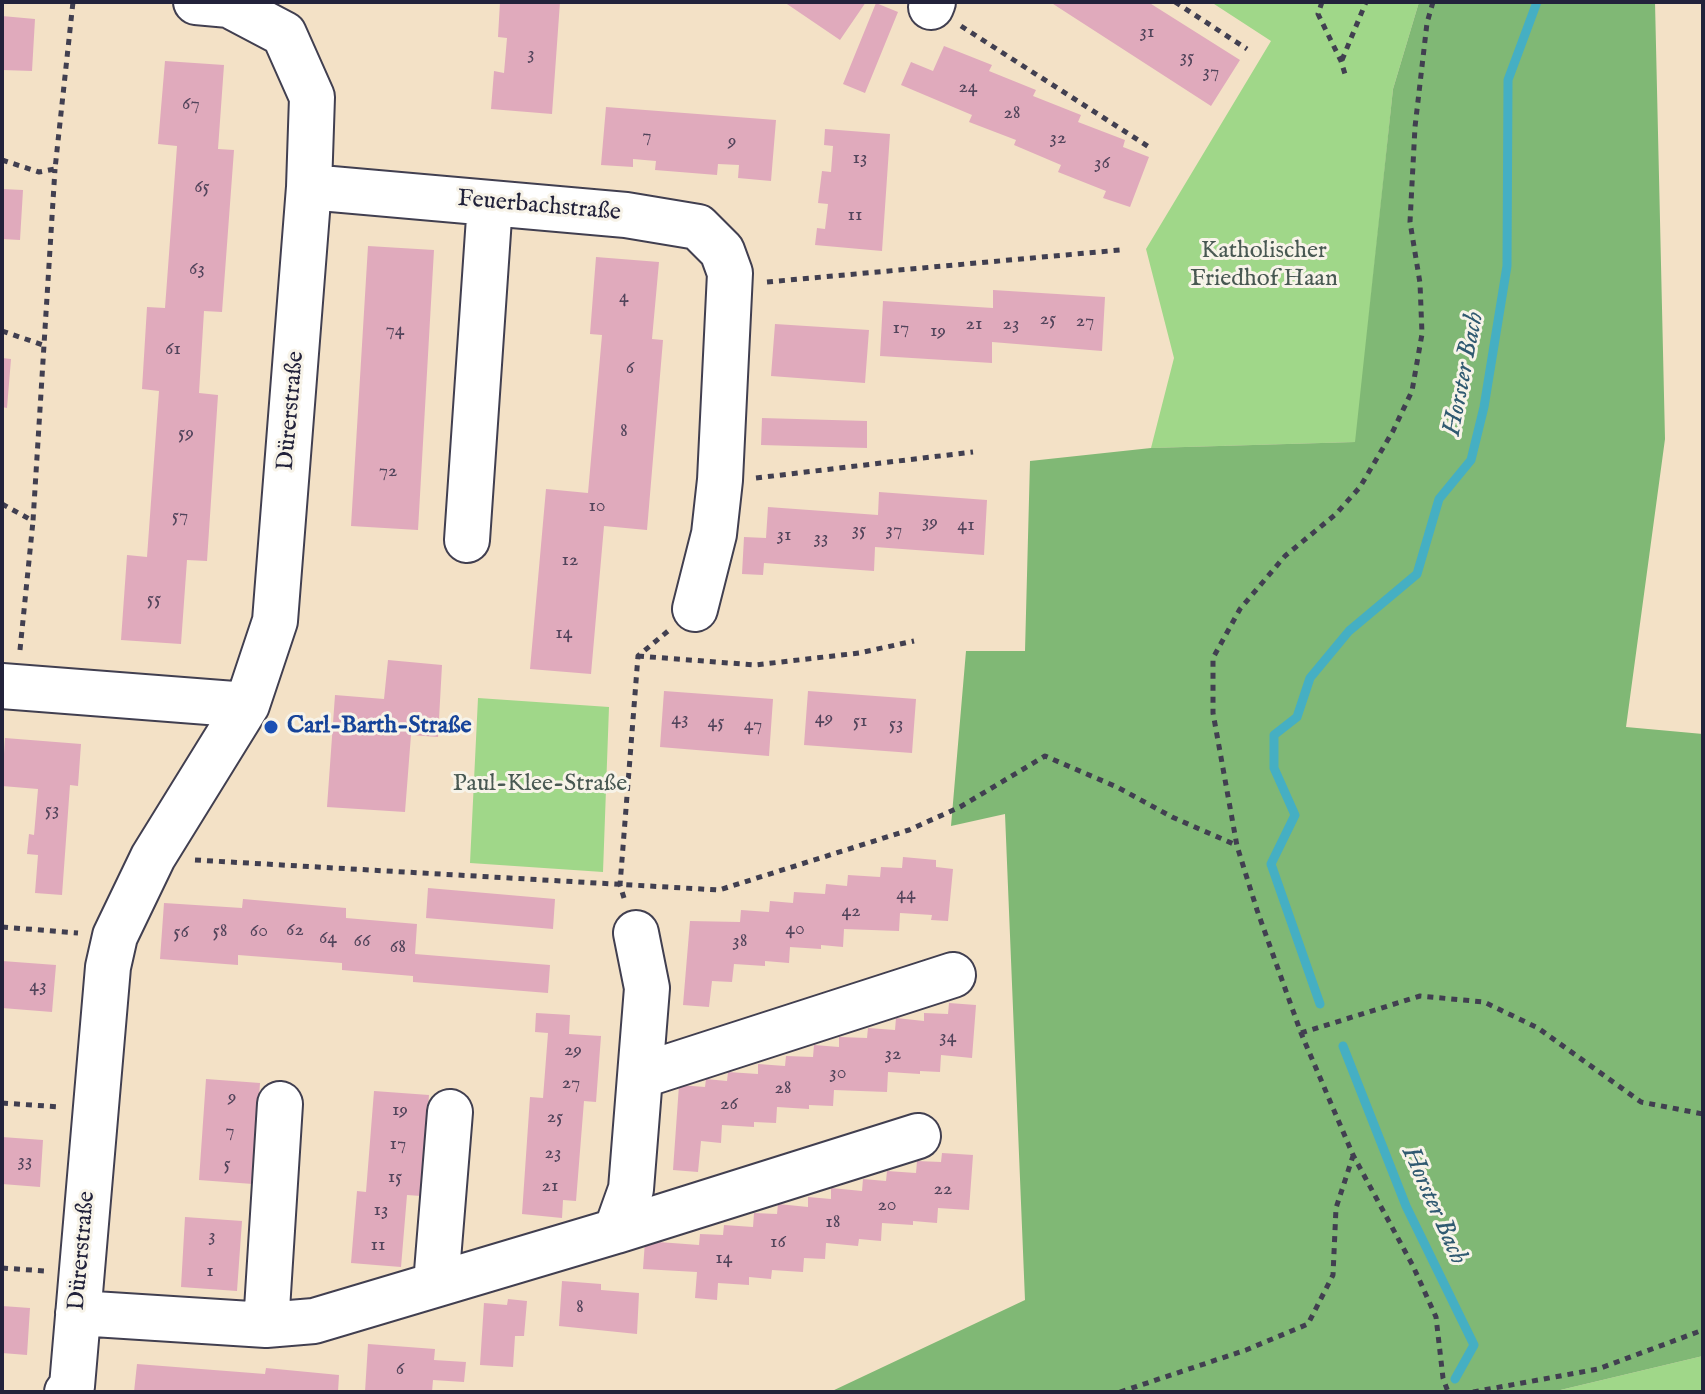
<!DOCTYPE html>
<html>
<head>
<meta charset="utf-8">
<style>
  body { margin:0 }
  #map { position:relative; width:1705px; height:1394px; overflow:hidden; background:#f3e1c6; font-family:"IM FELL English",serif }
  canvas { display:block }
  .frame { position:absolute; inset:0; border:4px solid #22223b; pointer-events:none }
</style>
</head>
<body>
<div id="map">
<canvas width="1705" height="1394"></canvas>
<div class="frame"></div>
</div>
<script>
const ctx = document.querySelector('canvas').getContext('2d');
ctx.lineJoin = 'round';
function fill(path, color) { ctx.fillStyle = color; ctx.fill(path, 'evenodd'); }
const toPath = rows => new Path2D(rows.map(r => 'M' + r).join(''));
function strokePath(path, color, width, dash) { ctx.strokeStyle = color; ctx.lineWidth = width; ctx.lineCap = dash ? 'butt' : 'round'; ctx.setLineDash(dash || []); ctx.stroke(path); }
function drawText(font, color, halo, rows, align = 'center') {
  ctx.font = font + ' "IM FELL English",serif'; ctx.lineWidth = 6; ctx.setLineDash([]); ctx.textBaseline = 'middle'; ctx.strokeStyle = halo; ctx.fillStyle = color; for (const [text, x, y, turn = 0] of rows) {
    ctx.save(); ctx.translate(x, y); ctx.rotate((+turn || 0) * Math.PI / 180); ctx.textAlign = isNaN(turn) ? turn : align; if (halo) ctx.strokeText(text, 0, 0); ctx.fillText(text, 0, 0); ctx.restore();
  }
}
const green = toPath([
  [1211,2,1419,2,1393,89,1356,442,1151,448,1174,358,1146,249,1271,41],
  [478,698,609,707,603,872,470,863],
  [1703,1356,1703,1392,1552,1392]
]);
const forest = toPath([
  [1419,2,1655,2,1665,439,1626,727,1703,734,1703,1356,1552,1392,830,1392,1025,1300,1005,814,951,826,966,651,1025,651,1030,461,1151,448,1355,442,1393,89]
]);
const stream = toPath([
  [1320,1004,1271,864,1295,815,1274,768,1274,735,1297,717,1310,678,1349,631,1417,574,1439,499,1471,460,1484,407,1507,266,1508,80,1537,2],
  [1343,1046,1406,1206,1474,1345,1455,1379]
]);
const building = toPath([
  [500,2,560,2,552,114,491,109,494,71,504,73,507,38,498,37],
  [784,2,866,2,840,40],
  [1050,2,1148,2,1240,60,1211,106],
  [876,3,898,12,865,93,843,84],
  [2,16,35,19,32,71,2,70],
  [944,46,992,65,989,71,1036,90,1033,96,1081,115,1078,122,1125,140,1123,147,1149,157,1130,207,1103,198,1106,191,1058,172,1061,165,1014,145,1016,140,969,122,972,115,901,85,911,62,933,71],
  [165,61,224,65,218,149,234,150,222,312,204,311,199,393,218,395,207,561,187,560,181,644,121,640,127,555,147,557,159,391,142,389,147,307,165,308,177,146,158,144],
  [606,107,776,120,771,181,738,178,739,165,718,164,717,175,655,170,656,161,633,159,633,167,601,165],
  [825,129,890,134,882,251,815,245,817,228,825,229,828,204,818,203,822,171,831,172,833,146,824,145],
  [2,189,23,190,20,240,2,239],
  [368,246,434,250,418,530,351,526],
  [596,257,659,262,652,339,663,340,647,530,604,526,591,674,530,669,546,489,588,493,602,335,590,334],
  [993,290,1105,297,1102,351,992,342,992,363,880,356,883,301,993,308],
  [775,324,869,330,865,383,771,376],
  [2,358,11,359,7,408,2,407],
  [762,418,867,421,867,448,761,445],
  [879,492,987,500,984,555,875,547,874,571,764,563,763,575,742,574,744,537,766,538,768,507,878,515],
  [388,660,442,665,438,737,411,735,405,812,327,807,335,695,384,699],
  [664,691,773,699,769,756,660,747],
  [808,691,916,699,912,753,804,745],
  [5,738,81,744,78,786,70,785,62,895,35,893,38,855,27,854,29,834,34,835,38,789,2,786],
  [903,857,936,860,936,867,953,869,948,921,931,920,932,915,900,913,899,931,844,929,843,947,821,945,821,949,790,947,789,963,765,961,765,966,734,964,732,982,712,981,709,1007,683,1005,690,921,740,922,741,910,769,912,770,901,793,903,794,892,825,894,826,884,847,886,848,875,880,877,881,867,902,868],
  [428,888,555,899,553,929,426,918],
  [243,899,346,908,346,918,417,924,415,954,550,965,548,993,413,982,413,976,342,970,342,963,238,955,238,965,160,959,164,903,242,908],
  [2,961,56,965,52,1012,2,1008],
  [949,1003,976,1005,972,1058,941,1055,940,1072,920,1071,920,1074,888,1072,887,1092,834,1090,833,1106,809,1105,809,1109,777,1107,776,1123,754,1122,754,1127,722,1125,721,1143,701,1141,698,1172,673,1170,679,1085,705,1087,706,1079,727,1081,728,1072,758,1074,758,1064,785,1066,786,1056,813,1057,814,1045,839,1047,839,1037,867,1038,868,1028,895,1030,896,1018,924,1021,924,1013,948,1014],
  [536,1013,570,1015,569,1034,601,1036,596,1102,584,1101,576,1201,563,1200,562,1218,522,1214,530,1097,543,1098,548,1033,535,1032],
  [206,1079,260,1083,253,1184,199,1180],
  [374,1091,429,1095,421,1196,407,1195,401,1267,351,1263,357,1191,366,1192],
  [2,1137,43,1140,40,1187,2,1184],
  [942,1153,973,1155,969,1210,938,1208,937,1223,913,1221,913,1225,882,1223,881,1241,859,1239,858,1246,826,1243,825,1259,804,1258,803,1272,772,1270,771,1279,749,1277,749,1285,718,1283,717,1300,695,1298,697,1272,643,1269,645,1241,699,1245,700,1234,723,1235,724,1225,753,1227,754,1213,777,1214,778,1204,808,1207,808,1197,831,1199,831,1188,862,1191,863,1179,886,1181,887,1171,916,1173,917,1161,941,1162],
  [185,1217,242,1221,237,1291,181,1287],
  [562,1281,601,1284,601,1290,639,1293,637,1334,559,1326],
  [508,1299,527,1301,524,1336,515,1336,513,1367,480,1365,484,1303,507,1305],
  [2,1306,30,1308,27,1355,2,1353],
  [368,1344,435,1349,434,1360,466,1362,464,1382,433,1380,432,1392,365,1392],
  [137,1364,265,1374,266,1368,339,1375,338,1392,134,1392]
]);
const path = toPath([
  [1175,2,1247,49],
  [1322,2,1318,14,1341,61,1345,74],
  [1433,2,1427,23,1415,127,1410,222,1420,283,1422,334,1412,391,1393,431,1360,487,1336,514,1285,556,1240,609,1213,658,1213,713,1237,846,1257,910,1301,1033,1353,1155,1413,1266,1436,1317,1443,1378,1448,1392],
  [961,26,1152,149],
  [1342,60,1366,2],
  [2,160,39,172,55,169,73,2],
  [767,282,1120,250],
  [2,331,43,345],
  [756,478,973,452],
  [2,504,33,521,55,169],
  [20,650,33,521],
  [638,656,755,665,859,653,914,641],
  [195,860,719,890,909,830,960,807,1045,756,1117,787,1172,817,1236,845],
  [624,898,620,885,638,656,668,631],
  [2,927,78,933],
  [1301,1033,1420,996,1484,1002,1538,1028,1641,1102,1703,1114],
  [2,1103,61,1107],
  [2,1268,45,1271],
  [1120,1392,1246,1350,1308,1324,1333,1275,1336,1208,1353,1156],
  [1473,1392,1598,1369,1703,1330]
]);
const minor = toPath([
  [931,7,933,2],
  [309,187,626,215,698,227,722,251,730,273,720,480,714,534,695,609],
  [467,540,490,203],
  [2,686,247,705],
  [640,1076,953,975],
  [616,1231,918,1136],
  [436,1284,450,1112],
  [78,1313,266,1325,314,1321,616,1231,631,1189,647,988,636,933],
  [266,1325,280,1104],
  [67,1392,72,1386,108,967,115,936,153,857,247,705,275,621,309,187,312,97,284,34,229,5,196,2]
]);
const markers = [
  [271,727,8,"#1a4fb4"]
];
const numberNames = [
  ["31",1147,33],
  ["3",531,55],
  ["35",1187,58],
  ["37",1211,73],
  ["24",968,88],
  ["67",191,105],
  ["28",1012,114],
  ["7",647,137],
  ["32",1058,139],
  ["9",732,142],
  ["13",860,159],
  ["36",1102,164],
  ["65",202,188],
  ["11",855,216],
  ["63",197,270],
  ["4",624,298],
  ["25",1048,320],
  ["27",1085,322],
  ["21",974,325],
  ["23",1011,325],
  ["17",901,329],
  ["74",395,331],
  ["19",938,332],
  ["61",173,350],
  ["6",630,369],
  ["8",624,432],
  ["59",186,434],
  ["72",388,472],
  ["10",597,507],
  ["57",180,517],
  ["39",930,523],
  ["41",966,526],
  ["35",859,531],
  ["37",894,531],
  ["31",784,536],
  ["33",821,539],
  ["12",570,561],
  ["55",154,600],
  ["14",564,634],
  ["49",824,719],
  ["43",680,720],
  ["51",860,722],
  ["45",716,723],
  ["53",896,725],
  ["47",753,726],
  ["53",52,811],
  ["44",906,895],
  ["42",851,912],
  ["40",795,930],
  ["62",295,931],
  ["58",220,932],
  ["60",259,932],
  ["56",181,933],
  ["64",328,939],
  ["66",362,942],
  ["38",740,942],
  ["68",398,948],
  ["43",38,987],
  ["34",948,1038],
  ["29",573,1051],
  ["32",893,1055],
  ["30",838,1074],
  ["27",571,1084],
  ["28",783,1089],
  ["9",232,1098],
  ["26",729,1105],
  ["19",400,1111],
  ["25",555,1118],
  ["7",230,1132],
  ["17",398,1145],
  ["23",553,1154],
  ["33",25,1162],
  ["5",227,1165],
  ["15",395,1178],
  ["21",550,1187],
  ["22",943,1190],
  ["20",887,1206],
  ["13",381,1211],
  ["18",833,1223],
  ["3",212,1237],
  ["16",778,1243],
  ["11",378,1246],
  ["14",724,1259],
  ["1",210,1272],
  ["8",580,1308],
  ["6",400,1370]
];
const streetNames = [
  ["Feuerbachstraße",539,207,5],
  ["Dürerstraße",292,411,-85],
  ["Dürerstraße",83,1251,-85]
];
const parkNames = [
  ["Katholischer",1264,252],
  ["Friedhof Haan",1264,280],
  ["Paul-Klee-Straße",540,785]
];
const transitNames = [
  ["Carl-Barth-Straße",287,727]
];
const waterNames = [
  ["Horster Bach",1465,374,-79],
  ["Horster Bach",1433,1206,66]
];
fill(green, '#a0d789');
fill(forest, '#80b875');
strokePath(stream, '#45afc3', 9);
fill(building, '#e0aabc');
strokePath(minor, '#413f50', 48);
strokePath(path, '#413f50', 5, [6, 6]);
strokePath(minor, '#fff', 44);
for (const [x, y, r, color] of markers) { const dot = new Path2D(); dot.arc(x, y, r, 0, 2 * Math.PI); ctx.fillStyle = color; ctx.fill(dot); strokePath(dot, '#f7f3e8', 3); }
drawText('20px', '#52445b', null, numberNames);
drawText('24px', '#22223b', '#f7f3e8', streetNames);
drawText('24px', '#485852', '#f7f3e8', parkNames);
drawText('bold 24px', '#164399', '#f7f3e8', transitNames, 'left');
drawText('italic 26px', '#305a71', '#f7f3e8', waterNames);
</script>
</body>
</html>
